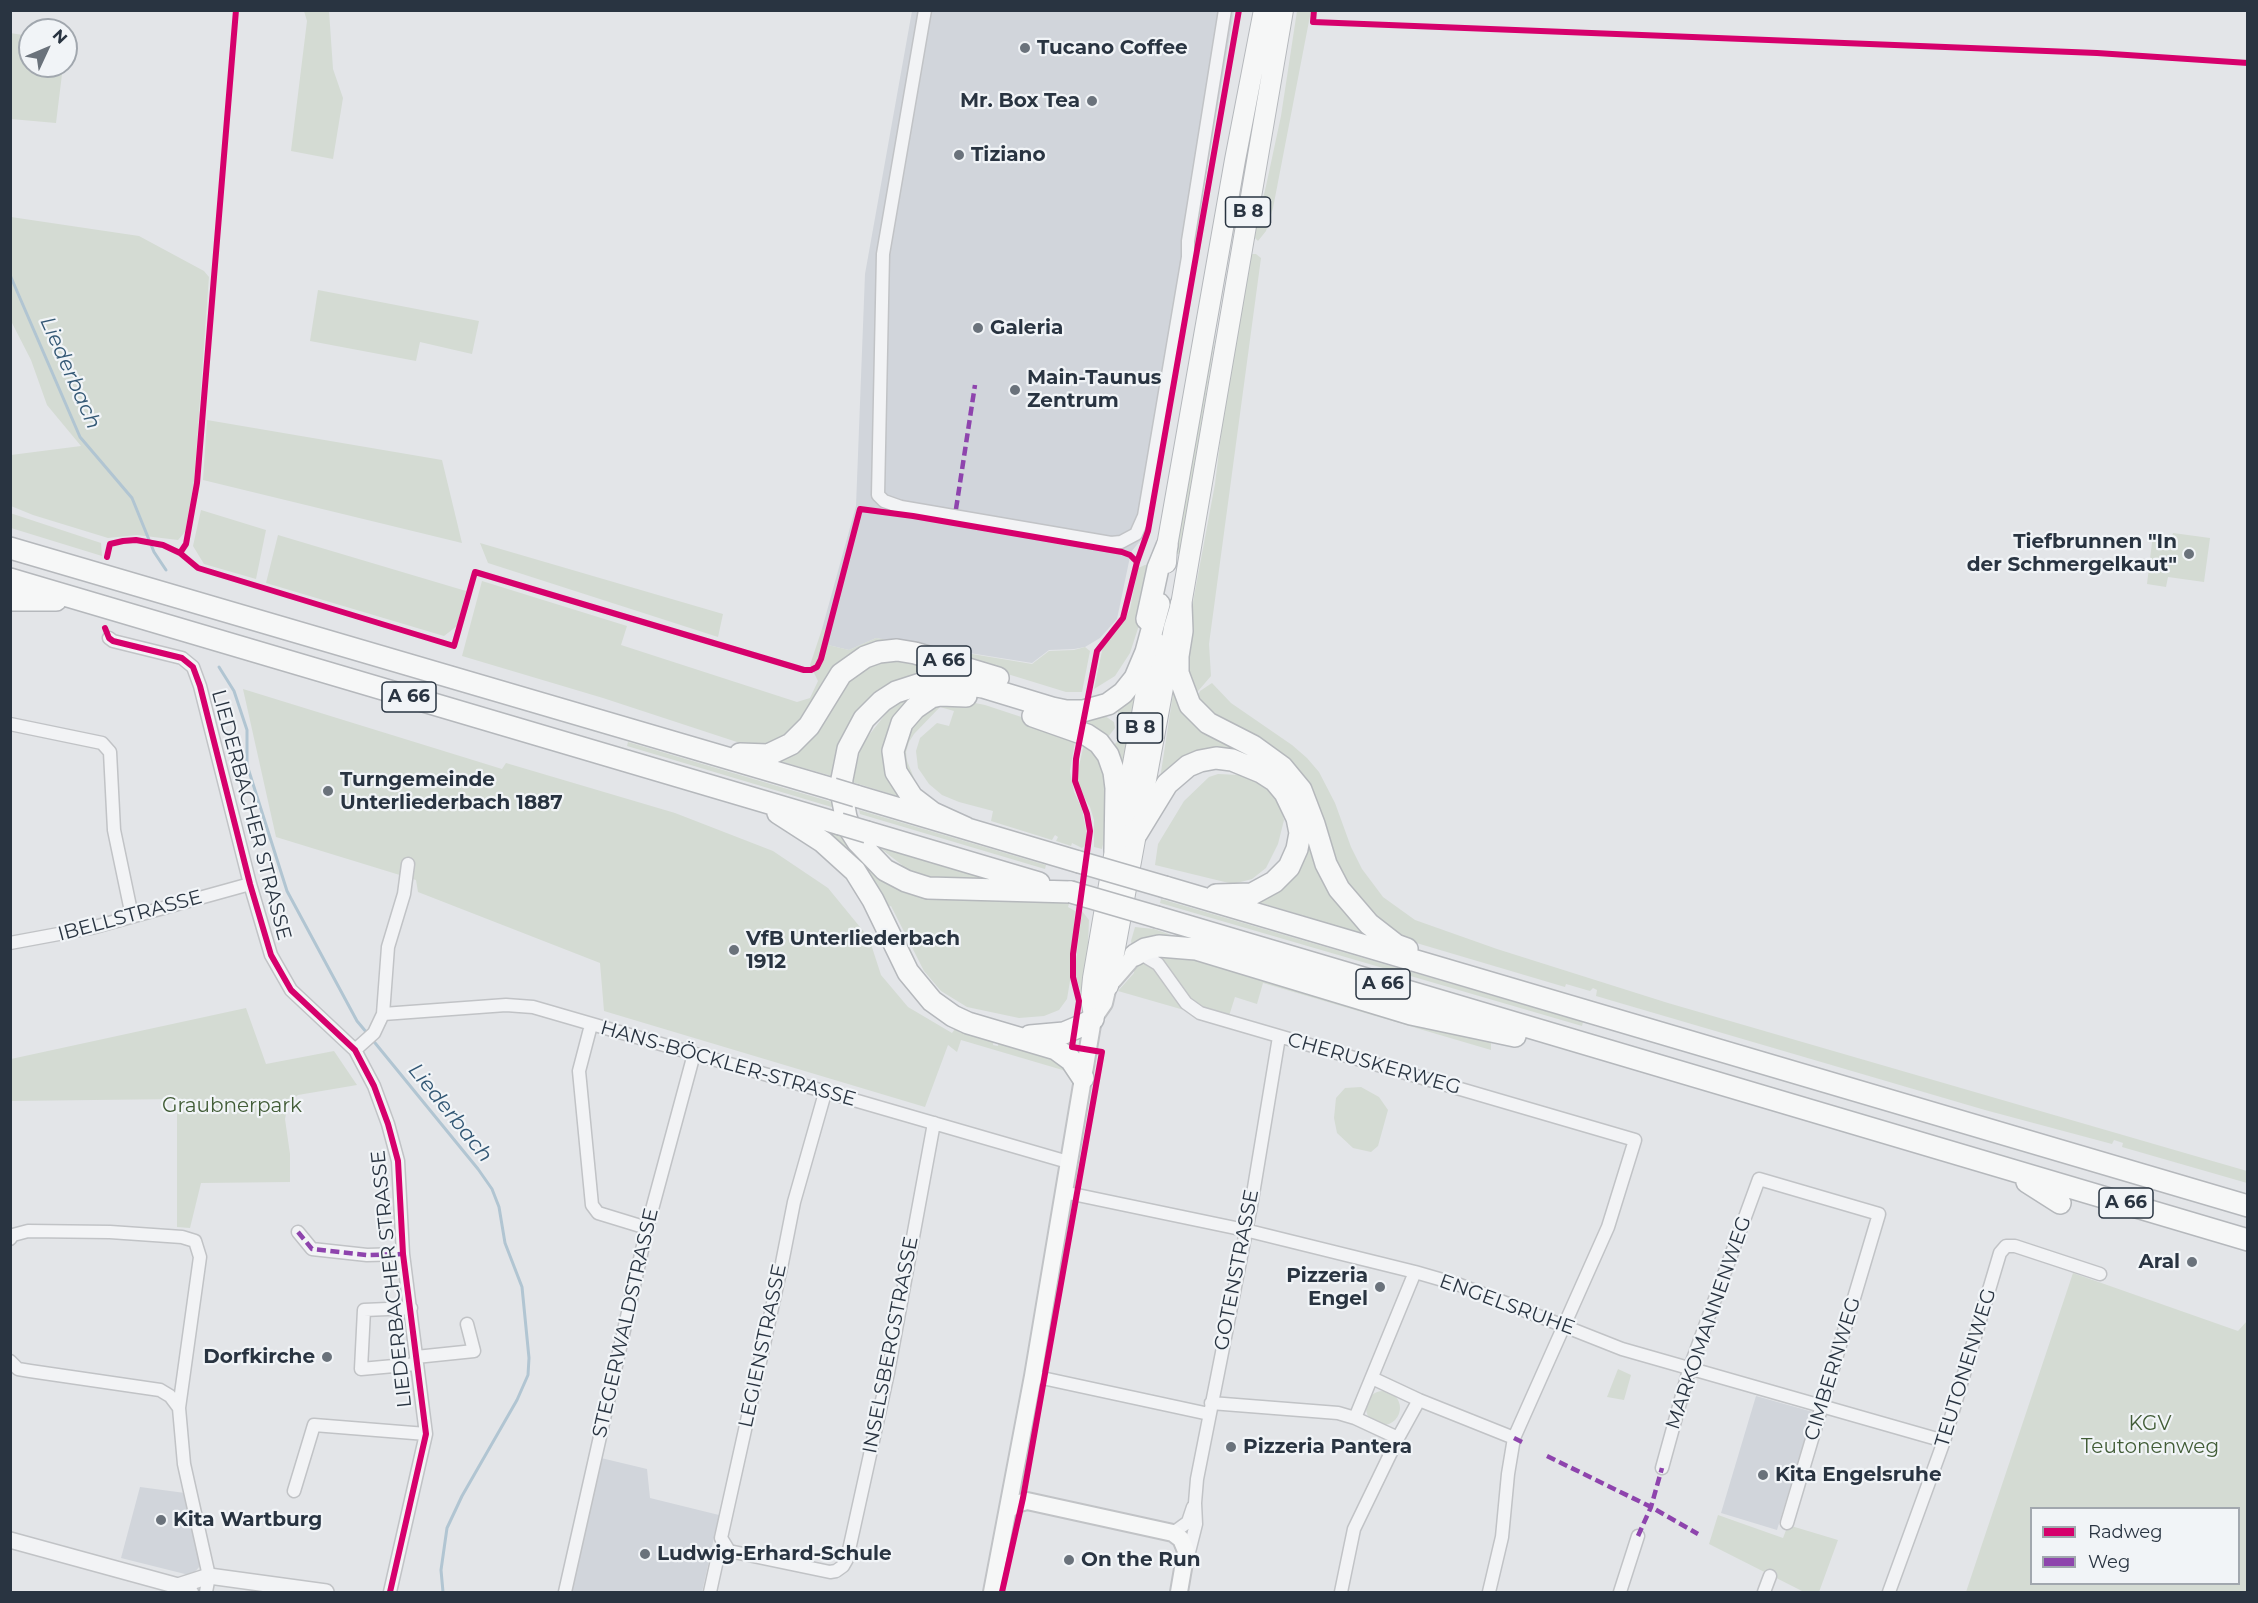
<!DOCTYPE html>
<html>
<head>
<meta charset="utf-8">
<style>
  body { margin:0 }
  #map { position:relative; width:2258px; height:1603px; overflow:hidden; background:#e3e5e8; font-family:Montserrat,sans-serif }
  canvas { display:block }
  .frame { position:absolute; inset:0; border:12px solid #293441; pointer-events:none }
  .legend { position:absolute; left:2030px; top:1507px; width:210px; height:78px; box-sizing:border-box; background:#f1f4f7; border:2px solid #a1a7ae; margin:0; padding:8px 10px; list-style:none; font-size:18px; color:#293441 }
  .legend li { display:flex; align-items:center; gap:12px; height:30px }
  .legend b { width:30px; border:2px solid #a1a7ae }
  .north { position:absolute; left:18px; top:18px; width:60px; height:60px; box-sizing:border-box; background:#f1f4f7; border:2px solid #a1a7ae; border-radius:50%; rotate:46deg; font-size:16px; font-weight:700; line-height:24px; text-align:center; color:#293441 }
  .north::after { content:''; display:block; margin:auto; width:21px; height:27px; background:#6a727b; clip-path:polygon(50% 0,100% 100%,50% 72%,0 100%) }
</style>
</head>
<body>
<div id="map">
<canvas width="2258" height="1603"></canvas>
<div class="frame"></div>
<ul class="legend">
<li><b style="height:8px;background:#d6006c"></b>Radweg</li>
<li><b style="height:8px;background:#8e44ad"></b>Weg</li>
</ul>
<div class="north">N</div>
</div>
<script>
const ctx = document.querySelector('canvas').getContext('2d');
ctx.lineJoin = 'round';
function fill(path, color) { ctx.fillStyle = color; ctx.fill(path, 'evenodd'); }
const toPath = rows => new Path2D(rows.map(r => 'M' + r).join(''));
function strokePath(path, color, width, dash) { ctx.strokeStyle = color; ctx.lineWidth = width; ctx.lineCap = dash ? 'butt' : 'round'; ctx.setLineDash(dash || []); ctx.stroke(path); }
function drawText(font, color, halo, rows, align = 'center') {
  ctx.font = font + ' Montserrat,sans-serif'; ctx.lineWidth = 4.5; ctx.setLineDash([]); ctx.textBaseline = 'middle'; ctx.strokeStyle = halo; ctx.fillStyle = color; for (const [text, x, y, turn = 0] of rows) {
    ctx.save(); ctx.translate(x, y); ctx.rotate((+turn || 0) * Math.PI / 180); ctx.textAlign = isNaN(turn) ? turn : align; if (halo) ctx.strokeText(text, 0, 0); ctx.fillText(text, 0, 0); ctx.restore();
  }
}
const built = toPath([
  [912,11,1234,11,1145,535,1131,552,1117,619,1100,638,1085,647,1074,649,1049,650,1032,663,876,638,849,650,828,645,822,629,856,506,865,274],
  [1756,1396,1813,1412,1777,1530,1721,1513],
  [601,1458,647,1469,650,1498,719,1515,702,1592,572,1592],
  [140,1487,185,1493,200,1562,199,1567,194,1573,189,1575,121,1558]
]);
const green = toPath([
  [304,11,329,11,333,69,343,98,333,159,291,151,307,21],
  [1297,11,1311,11,1309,21,1273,208,1266,231,1258,241,1255,238,1255,230,1266,186,1281,116],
  [10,33,30,36,30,66,63,66,56,123,11,119],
  [11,217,139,236,204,271,209,277,194,482,185,532,178,540,137,535,108,538,33,515,11,506,11,455,81,446,47,405,31,360,11,321],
  [1252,254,1256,254,1261,258,1209,644,1211,676,1193,697,1185,676,1189,623,1215,484,1228,377,1250,257],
  [318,290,479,321,472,354,420,342,416,361,310,341],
  [1216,333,1180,554,1176,554,1209,366],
  [207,420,442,460,462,543,203,480],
  [201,510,266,530,256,579,204,564,193,546],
  [10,513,101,543,102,556,11,528],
  [2173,533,2210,538,2204,582,2168,577,2166,587,2147,584,2153,534,2172,536],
  [278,535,466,591,457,626,444,636,266,583],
  [480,543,723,614,718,637,488,563],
  [1145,565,1151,566,1142,616,1130,653,1115,676,1094,689,1103,646,1124,621,1130,609,1138,568],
  [482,581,627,626,621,645,797,702,810,698,818,681,810,665,822,629,831,630,828,645,849,650,876,638,1032,664,1049,651,1074,650,1085,647,1090,651,1082,692,1066,692,949,656,885,645,803,726,766,748,740,743,603,698,462,656],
  [891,656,1034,694,895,688,832,776,772,759,851,673],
  [1212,683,1231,703,1292,745,1307,758,1319,772,1335,803,1351,847,1362,869,1383,897,1415,920,1497,949,1668,1003,2247,1171,2247,1183,2122,1147,2123,1143,2114,1140,2112,1144,1985,1110,1596,996,1597,990,1593,988,1590,991,1566,984,1565,987,1403,939,1362,908,1330,853,1220,721,1196,699,1200,691],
  [1138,688,1122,771,1111,747,1122,738,1126,726,1125,720,1115,709],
  [1174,688,1191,717,1203,728,1263,759,1281,774,1294,790,1301,803,1329,881,1342,904,1355,919,1374,935,1373,937,1252,900,1268,894,1284,881,1300,857,1306,836,1304,817,1298,804,1285,783,1271,771,1246,758,1228,752,1202,752,1184,762,1159,785],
  [243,689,502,769,506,763,675,813,773,851,828,888,869,938,881,975,908,1007,952,1033,955,1029,961,1033,963,1030,994,1040,993,1045,998,1046,999,1041,1023,1046,1065,1064,1066,1071,961,1040,957,1052,948,1045,925,1107,604,1011,600,963,418,892,416,880,276,837],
  [961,691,896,723,907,799,852,782,862,744,888,711,887,709,909,695],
  [950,698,985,705,1076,735,1070,771,1074,792,1082,809,1086,830,1087,844,1082,848,1072,843,1071,846,1056,841,1058,837,1055,835,1052,840,991,821,993,811,959,802,942,795,929,784,918,768,916,751,920,738,937,723,949,726,954,711,940,707,914,734,909,742,906,752,907,761,921,795,928,800,927,802,912,790,900,768,898,746,901,735,912,717,921,709,931,703],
  [1105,716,1114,722,1115,728,1108,737,1086,728,1089,718],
  [1085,739,1105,759,1108,819,1102,849,1094,847,1094,820,1090,807,1081,792,1077,775],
  [628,742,835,803,835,808,627,746],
  [1218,774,1239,775,1257,780,1272,791,1280,805,1284,820,1278,844,1266,868,1252,879,1233,884,1155,865,1158,844,1184,801,1209,777],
  [859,810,1046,865,1045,869,860,814],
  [826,830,848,836,876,871,1069,904,1068,907,1075,911,1070,981,1067,999,1059,1010,1044,1016,1019,1018,967,1007,941,991,924,971,891,906,887,907,825,833],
  [880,848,895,852,896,850,995,878,969,885,898,872,902,865],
  [1161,899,1583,1022,1582,1026,1160,903],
  [1082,911,1089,920,1087,970,1082,995,1076,977,1076,961],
  [1135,927,1154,929,1180,938,1132,949,1131,941],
  [1164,950,1491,1038,1491,1050,1263,983,1257,1004,1235,997,1229,1016,1194,1005,1149,953],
  [1138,961,1152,965,1191,1012,1118,991,1134,973,1135,962],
  [246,1008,266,1064,334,1051,357,1085,298,1095,288,1104,285,1119,290,1154,290,1182,201,1183,190,1228,177,1227,177,1099,11,1101,11,1059],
  [1361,1087,1379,1097,1388,1110,1378,1146,1371,1152,1353,1148,1337,1133,1334,1118,1336,1098,1345,1088],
  [2073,1273,2238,1331,2247,1321,2247,1592,1966,1592],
  [2032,1508,2238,1508,2238,1584,2032,1584],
  [1618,1369,1631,1375,1624,1400,1607,1397],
  '1366 1408a17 17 0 1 1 34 0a17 17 0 1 1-34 0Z',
  [1718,1515,1783,1538,1788,1525,1838,1540,1819,1592,1804,1592,1709,1544]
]);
const stream = toPath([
  [10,275,80,437,132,498,154,552,166,570],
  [219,667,234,691,247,730,247,765,287,891,357,1021,367,1033],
  [371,1038,478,1169,492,1189,499,1207,505,1243,522,1287,529,1358,528,1375,517,1400,462,1496,447,1528,441,1570,443,1592]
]);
const minor = toPath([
  [925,10,883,254,878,495,884,501,901,507,1111,543,1121,542,1136,534,1144,516,1188,257,1188,241,1225,10],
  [109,638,113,641,182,658,193,667,200,686,250,884,271,955,291,990,355,1050,374,1086,388,1124,398,1161,403,1254,426,1434,390,1592],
  [10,724,102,743,110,752,114,830,132,916],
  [10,943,91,928,250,884],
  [1135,955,1143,955,1158,964,1186,1003,1200,1013,1635,1140,1608,1227,1514,1438,1508,1474,1502,1537,1489,1592],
  [383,1014,506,1005,533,1007,1068,1162],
  [591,1025,579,1071,592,1205,598,1213,647,1228],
  [355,1050,374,1033,383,1014,388,947,404,894,408,864],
  [1063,1192,1245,1230,1415,1272,1460,1285,1622,1349,1944,1441],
  [298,1232,312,1249,367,1255,403,1254],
  [10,1239,13,1235,28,1231,110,1232,182,1237,195,1241,200,1257,179,1408,184,1464,209,1576,206,1592],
  [411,1308,364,1310,361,1369,416,1364],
  [416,1357,474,1351,467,1324],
  [10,1361,18,1369,30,1371,160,1390,170,1396,179,1408],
  [1033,1376,1209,1414],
  [1372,1378,1419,1400,1514,1438],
  [1211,1403,1338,1413,1355,1418,1398,1438],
  [1355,1418,1415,1272],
  [1662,1468,1689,1370,1759,1179,1879,1214,1787,1523],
  [294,1491,314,1425,426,1434],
  [1173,1533,1188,1522,1193,1507],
  [729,1551,830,1572,836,1571,843,1566,847,1559,888,1373,934,1123],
  [729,1551,721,1538,782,1263,794,1202,825,1093],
  [1187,1560,1196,1524,1195,1503,1197,1479,1251,1206,1279,1037],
  [178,1586,192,1592],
  [565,1592,647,1228,694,1054],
  [710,1592,717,1560,729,1551],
  [1341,1592,1354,1529,1398,1438,1419,1400],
  [1620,1592,1638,1536],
  [1764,1592,1770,1576],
  [1889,1592,1944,1441,2000,1253,2006,1246,2015,1246,2100,1274]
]);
const tertiary = toPath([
  [10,1540,178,1586,209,1576,326,1592]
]);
const secondary = toPath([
  [1008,1510,1016,1504,1027,1501,1173,1533,1181,1539,1186,1551,1179,1592],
  [992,1592,1033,1376,1093,1019,1104,1003,1108,986,1135,955]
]);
const trunk = toPath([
  [1166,563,1167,546,1235,160,1264,10],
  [1108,986,1174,628,1181,605,1283,10],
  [1094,1015,1091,999,1093,978,1115,850,1120,836,1155,642]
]);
const motorway = toPath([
  [10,548,833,789],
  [10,579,840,824],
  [10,600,56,600],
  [1181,605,1182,631,1178,656,1178,673,1190,705,1208,723,1253,746,1282,767,1301,790,1314,824,1326,864,1339,889,1369,924,1396,945,1407,949],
  [1147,619,1158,568,1167,546],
  [1033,716,1087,735,1099,743,1108,755,1114,772,1116,788,1115,850],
  [740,754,768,755,791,744,809,726,841,674,865,657,879,652,897,650,915,653,998,678],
  [856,796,1079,862],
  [778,813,823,842,855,871,873,900,908,972,932,1001,953,1016,968,1023,1056,1049,1071,1060,1083,1078],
  [966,828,933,813,912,797,896,772,893,751,902,723,915,708,931,697,940,695,966,696],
  [867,832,1039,883],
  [1137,833,1167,784,1188,766,1200,761,1216,758,1232,760,1261,772,1275,781,1285,793,1297,818,1300,833,1297,849,1289,867,1274,882,1252,894,1216,895],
  [1165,887,2248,1206],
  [1071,892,928,888,906,881,885,870,858,842,851,831,846,817,841,791,842,779,848,749,864,719,882,701,896,692,927,682,950,682,983,687,1052,708,1066,711,1083,711,1108,704,1123,693,1135,678,1146,652,1159,604],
  [1157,917,2248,1240],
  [1135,955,1145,949,1159,946,1196,949,1411,1014,1515,1036],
  [1030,1036,1064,1033,1083,1025,1093,1019],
  [2027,1182,2060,1203]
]);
const motorwayBridge = toPath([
  [833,789,856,796],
  [840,824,867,832],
  [1079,862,1165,887],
  [1071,892,1157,917]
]);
const quiet = toPath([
  [956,509,975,385],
  [298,1232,312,1249,367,1255,403,1254],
  [1514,1438,1522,1442],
  [1547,1456,1651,1507,1698,1534],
  [1638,1536,1651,1507,1662,1468]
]);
const cycleway = toPath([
  [1314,10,1313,22,2097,53,2248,63],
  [180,553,186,544,197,483,236,10],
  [107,557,110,544,123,541,136,540,163,545,180,553,198,568,454,646,475,572,804,670,811,670,817,667,821,659,860,509,913,516,1122,552,1130,555,1137,562],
  [105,628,109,638,113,641,182,658,193,667,200,686,250,884,271,955,291,990,355,1050,374,1086,388,1124,398,1161,403,1254,426,1434,390,1592],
  [1002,1592,1023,1498,1102,1052,1072,1047,1079,1001,1073,977,1073,954,1090,831,1087,814,1075,781,1076,759,1097,651,1123,618,1137,562,1148,531,1239,10]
]);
const markers = [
  [1025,48,6,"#6a727b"],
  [1092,101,6,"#6a727b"],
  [959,155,6,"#6a727b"],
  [978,328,6,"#6a727b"],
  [1015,390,6,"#6a727b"],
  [2189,554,6,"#6a727b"],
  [328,791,6,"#6a727b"],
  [734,950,6,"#6a727b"],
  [2192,1262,6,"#6a727b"],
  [1380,1287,6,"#6a727b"],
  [327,1357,6,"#6a727b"],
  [1231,1447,6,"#6a727b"],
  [1763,1475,6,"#6a727b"],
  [161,1520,6,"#6a727b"],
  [645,1554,6,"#6a727b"],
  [1069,1560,6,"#6a727b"]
];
const shields = [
  [1248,212,45],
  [944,661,54],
  [409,697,54],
  [1140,728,45],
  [1383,984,54],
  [2126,1203,54]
];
const shieldNames = [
  ["B 8",1248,212],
  ["A 66",944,661],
  ["A 66",409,697],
  ["B 8",1140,728],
  ["A 66",1383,984],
  ["A 66",2126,1203]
];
const poiNames = [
  ["Tucano Coffee",1037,48],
  ["Mr. Box Tea",1080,101,"right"],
  ["Tiziano",971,155],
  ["Galeria",990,328],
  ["Main-Taunus",1027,378],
  ["Zentrum",1027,401],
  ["Tiefbrunnen \"In",2177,542,"right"],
  ["der Schmergelkaut\"",2177,565,"right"],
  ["Turngemeinde",340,780],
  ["Unterliederbach 1887",340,803],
  ["VfB Unterliederbach",746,939],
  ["1912",746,962],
  ["Aral",2180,1262,"right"],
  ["Pizzeria",1368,1276,"right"],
  ["Engel",1368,1299,"right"],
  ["Dorfkirche",315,1357,"right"],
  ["Pizzeria Pantera",1243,1447],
  ["Kita Engelsruhe",1775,1475],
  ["Kita Wartburg",173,1520],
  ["Ludwig-Erhard-Schule",657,1554],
  ["On the Run",1081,1560]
];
const streetNames = [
  ["LIEDERBACHER STRASSE",251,815,75],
  ["IBELLSTRASSE",130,916,-15],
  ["HANS-BÖCKLER-STRASSE",728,1064,16],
  ["CHERUSKERWEG",1374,1064,16],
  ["GOTENSTRASSE",1237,1270,-79],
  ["LIEDERBACHER STRASSE",392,1279,-96],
  ["ENGELSRUHE",1507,1305,20],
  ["STEGERWALDSTRASSE",626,1323,-77],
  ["MARKOMANNENWEG",1709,1323,-71],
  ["INSELSBERGSTRASSE",891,1345,-79],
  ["LEGIENSTRASSE",763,1346,-78],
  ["TEUTONENWEG",1966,1368,-73],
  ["CIMBERNWEG",1833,1369,-73]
];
const parkNames = [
  ["Graubnerpark",232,1106],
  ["KGV",2150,1424],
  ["Teutonenweg",2150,1447]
];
const waterNames = [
  ["Liederbach",70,373,66],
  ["Liederbach",450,1113,51]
];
fill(built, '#d1d5db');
fill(green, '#d4dbd3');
strokePath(stream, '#b1c5d2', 3);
strokePath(minor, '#c1c3c6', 15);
strokePath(tertiary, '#c1c3c6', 18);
strokePath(secondary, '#c1c3c6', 20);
strokePath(trunk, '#b5b8bc', 22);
strokePath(motorway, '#b5b8bc', 24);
strokePath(minor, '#f2f3f5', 12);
strokePath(tertiary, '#f2f3f5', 15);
strokePath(secondary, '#f6f7f7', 16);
strokePath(trunk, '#f6f7f7', 20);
strokePath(motorway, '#f6f7f7', 21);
strokePath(motorwayBridge, '#b5b8bc', 24, []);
strokePath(motorwayBridge, '#f6f7f7', 21);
strokePath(quiet, '#8e44ad', 4.5, [9, 4.5]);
strokePath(cycleway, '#d6006c', 6);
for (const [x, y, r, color] of markers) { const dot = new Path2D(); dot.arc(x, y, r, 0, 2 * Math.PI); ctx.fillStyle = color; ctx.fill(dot); strokePath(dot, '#f1f4f7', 2); }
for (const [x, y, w] of shields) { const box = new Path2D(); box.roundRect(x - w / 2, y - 15, w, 30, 4.5); ctx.fillStyle = '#f1f4f7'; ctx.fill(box); strokePath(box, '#293441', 1.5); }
drawText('bold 18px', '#293441', null, shieldNames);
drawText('bold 20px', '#293441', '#f1f4f7', poiNames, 'left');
drawText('20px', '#293441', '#f1f4f7', streetNames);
drawText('20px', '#425d37', '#f1f4f7', parkNames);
drawText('italic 21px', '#335875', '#f1f4f7', waterNames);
</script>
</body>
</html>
